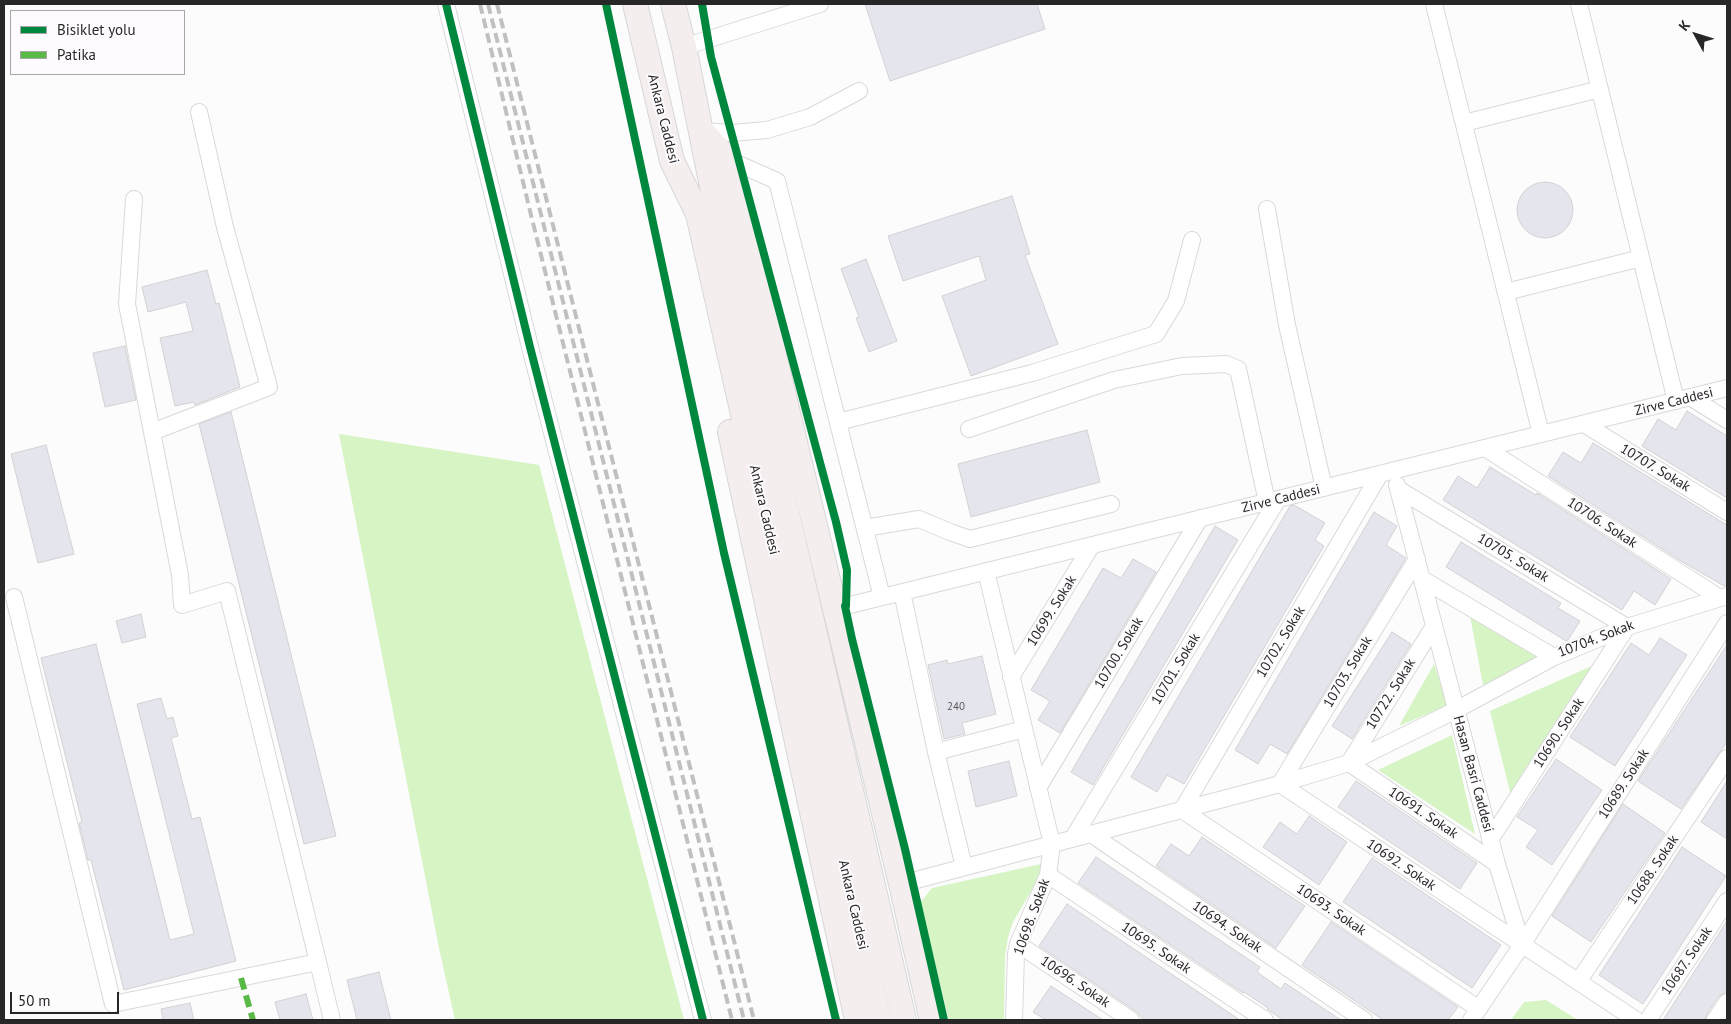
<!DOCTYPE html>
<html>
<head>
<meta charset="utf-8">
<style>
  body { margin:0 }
  #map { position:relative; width:1731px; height:1024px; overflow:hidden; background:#fcfcfc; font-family:"PT Sans",sans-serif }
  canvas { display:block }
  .frame { position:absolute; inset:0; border:5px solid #282728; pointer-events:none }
  .legend { position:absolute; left:10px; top:10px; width:175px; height:65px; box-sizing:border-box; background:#fdfbfd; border:1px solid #a8a6a8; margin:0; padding:6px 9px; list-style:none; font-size:15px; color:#282728 }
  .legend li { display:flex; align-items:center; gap:10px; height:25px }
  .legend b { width:25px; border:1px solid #a8a6a8 }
  .north { position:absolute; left:1671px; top:10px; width:50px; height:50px; -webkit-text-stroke:4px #fdfbfd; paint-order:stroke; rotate:309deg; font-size:14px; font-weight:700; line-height:20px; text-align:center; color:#282728 }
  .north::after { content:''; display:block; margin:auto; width:18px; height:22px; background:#282728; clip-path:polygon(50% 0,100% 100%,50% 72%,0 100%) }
  .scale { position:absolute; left:10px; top:992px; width:109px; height:22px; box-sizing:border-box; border:2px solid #282728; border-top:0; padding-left:6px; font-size:15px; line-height:18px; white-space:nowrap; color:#282728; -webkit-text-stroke:4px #fdfbfd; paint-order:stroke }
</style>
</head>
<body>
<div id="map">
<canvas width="1731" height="1024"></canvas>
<div class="frame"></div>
<ul class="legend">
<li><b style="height:6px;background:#00873e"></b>Bisiklet yolu</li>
<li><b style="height:6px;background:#58b947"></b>Patika</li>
</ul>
<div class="north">K</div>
<div class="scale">50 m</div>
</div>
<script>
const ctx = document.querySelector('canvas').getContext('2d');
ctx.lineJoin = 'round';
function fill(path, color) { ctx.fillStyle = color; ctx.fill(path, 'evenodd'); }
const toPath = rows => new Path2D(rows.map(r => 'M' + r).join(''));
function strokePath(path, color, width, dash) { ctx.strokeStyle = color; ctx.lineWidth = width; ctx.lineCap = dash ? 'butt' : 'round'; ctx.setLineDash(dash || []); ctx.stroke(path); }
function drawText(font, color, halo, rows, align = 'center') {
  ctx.font = font + ' "PT Sans",sans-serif'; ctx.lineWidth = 4; ctx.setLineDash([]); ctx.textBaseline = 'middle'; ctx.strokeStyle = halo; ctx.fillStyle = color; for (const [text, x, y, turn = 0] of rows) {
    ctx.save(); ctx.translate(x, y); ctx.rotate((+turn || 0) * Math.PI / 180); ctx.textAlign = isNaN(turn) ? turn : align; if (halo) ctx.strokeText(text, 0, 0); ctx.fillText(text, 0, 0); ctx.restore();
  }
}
const green = toPath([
  [339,434,539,465,684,1020,455,1020,439,948],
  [1470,616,1540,659,1483,685],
  [1601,662,1512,800,1490,711],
  [1434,664,1448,705,1399,726],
  [1452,735,1475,834,1378,770],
  [1041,864,1042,873,1013,922,1008,937,1005,957,1004,1020,949,1020,920,903,932,888],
  [1546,1000,1578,1020,1511,1020,1524,1002]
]);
const building = toPath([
  [865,4,1037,4,1045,29,890,81,865,4],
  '1517 210a28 28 0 1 1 56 0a28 28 0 1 1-56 0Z',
  [1012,196,1030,254,1025,255,1058,344,971,376,942,296,986,280,979,256,903,281,888,236,1012,196],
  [866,259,897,341,869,352,856,318,859,317,841,269,866,259],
  [207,270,216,304,219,303,240,387,195,405,194,402,175,406,160,338,193,331,186,302,148,312,142,287,207,270],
  [125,346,136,400,105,407,93,353,125,346],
  [1687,411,1727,436,1727,498,1642,446,1658,419,1676,430,1687,411],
  [231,412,336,836,304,844,199,424,231,412],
  [1087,430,1100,482,971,517,958,464,1087,430],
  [1593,443,1727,525,1727,586,1724,586,1681,561,1548,476,1563,452,1581,463,1593,443],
  [46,445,74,554,38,563,11,454,46,445],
  [1490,467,1536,495,1537,493,1671,579,1655,605,1634,591,1622,610,1443,500,1458,476,1477,488,1490,467],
  [1294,505,1325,523,1315,540,1324,546,1184,784,1167,775,1157,792,1131,777,1290,506,1294,505],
  [1374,512,1397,526,1386,545,1406,558,1287,754,1270,744,1258,764,1235,750,1374,512],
  [1215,526,1238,540,1093,785,1071,772,1215,526],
  [1461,542,1561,603,1558,608,1580,621,1568,640,1566,641,1446,567,1461,542],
  [1133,559,1156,572,1060,733,1038,720,1050,701,1031,690,1103,568,1121,578,1133,559],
  [141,614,146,637,122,643,116,621,141,614],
  [1392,632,1411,644,1352,739,1332,726,1392,632],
  [1660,638,1687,655,1615,766,1570,737,1631,643,1649,655,1660,638],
  [96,644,170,940,194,934,137,704,161,698,167,719,173,717,178,736,171,738,192,819,200,817,236,961,124,990,91,860,88,860,79,823,82,822,41,658,96,644],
  [1727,645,1727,742,1681,809,1638,781,1727,645],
  [982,656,996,714,962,723,965,734,944,739,928,665,947,660,948,664,982,656],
  [1556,759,1602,790,1552,865,1526,847,1538,830,1517,817,1556,759],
  [1009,761,1017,796,976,807,968,771,1009,761],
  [1356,781,1477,863,1460,889,1338,807,1356,781],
  [1727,781,1727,839,1701,822,1727,781],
  [1623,804,1665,833,1591,942,1552,916,1623,804],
  [1309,816,1347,842,1319,885,1263,847,1280,822,1297,834,1309,816],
  [1202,837,1305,906,1276,948,1156,866,1171,844,1189,856,1202,837],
  [1682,847,1726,876,1643,1004,1599,975,1682,847],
  [1096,857,1260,967,1257,972,1281,989,1285,983,1341,1020,1283,1020,1267,1009,1268,1008,1244,992,1243,993,1078,883,1096,857],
  [1372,858,1501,945,1472,988,1343,902,1372,858],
  [1067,904,1240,1020,1144,1020,1137,1012,1039,946,1067,904],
  [1727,921,1727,992,1719,996,1707,1014,1705,1020,1663,1020,1727,921],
  [1331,922,1458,1007,1448,1020,1383,1020,1302,965,1331,922],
  [379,972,391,1020,357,1020,347,980,379,972],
  [1051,986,1103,1020,1046,1020,1033,1012,1051,986],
  [306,994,313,1020,280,1020,275,1002,306,994],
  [190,1003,194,1020,163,1020,161,1009,190,1003]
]);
const minor = toPath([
  [446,4,530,347,703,1020],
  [1434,4,1541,434],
  [1579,4,1676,401],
  [684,47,820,4],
  [1464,123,1600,89],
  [702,131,732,133,767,130,810,117,859,91],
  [727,159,777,181,882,597],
  [134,199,127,304,180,575,182,605,227,591,318,962],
  [1267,209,1287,325,1324,488],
  [1506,292,1641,258],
  [1690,397,1727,420],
  [838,422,1032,373,1156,334,1176,301,1192,240],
  [1584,424,1727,512],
  [969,429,1114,380,1182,366,1226,364,1238,369,1267,502],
  [152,432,269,387,225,227,199,112],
  [1485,448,1720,598],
  [1380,474,1182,810,1479,1009],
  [1397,485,1497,864,1522,945],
  [1398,489,1627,627,1490,840],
  [865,528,919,519,950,532,970,539,1111,504],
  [1417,559,1280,784,1636,1020],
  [986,571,1052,844,1048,875,1018,944,1016,954,1014,1020],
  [1422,579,1554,657,1627,627,1727,596],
  [902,592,936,752,1024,729],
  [14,597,113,1004,318,962,332,1020],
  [834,609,1727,388],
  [1011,677,1092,545],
  [936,752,964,867],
  [1349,763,1497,864],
  [1349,763,1434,626],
  [1038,788,1200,518],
  [1091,834,1364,1020],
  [1073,838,1278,499],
  [1048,875,1265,1020],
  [901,884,1280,784,1349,763,1456,710,1554,657],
  [1018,944,1131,1020],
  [1578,982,1727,758],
  [1471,1020,1522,945,1727,623],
  [1648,1020,1727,901],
  [1715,1020,1727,1002]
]);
const highway = toPath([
  [635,4,672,161,698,214,879,1020],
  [673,4,684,47,714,197,904,1020],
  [702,131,727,159,901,884,932,1020],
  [730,432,857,1020]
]);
const rail = toPath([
  [480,4,531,215,732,1020],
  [488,4,744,1020],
  [497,4,754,1020]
]);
const quiet = toPath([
  [241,978,253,1020]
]);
const cycleway = toPath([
  [446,4,530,347,703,1020],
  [606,4,724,553,836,1020],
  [702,4,711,57,836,522,847,570,846,606,845,606,852,639,905,849,944,1020]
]);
const numberNames = [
  ["240",956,707]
];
const streetNames = [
  ["Ankara Caddesi",663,119,76],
  ["Zirve Caddesi",1674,402,-14],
  ["10707. Sokak",1655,468,31],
  ["Zirve Caddesi",1281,499,-14],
  ["Ankara Caddesi",764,510,77],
  ["10706. Sokak",1602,523,33],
  ["10705. Sokak",1513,558,31],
  ["10699. Sokak",1052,611,-58],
  ["10704. Sokak",1596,639,-21],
  ["10702. Sokak",1281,642,-59],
  ["10700. Sokak",1119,653,-59],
  ["10701. Sokak",1176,669,-59],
  ["10703. Sokak",1348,672,-59],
  ["10722. Sokak",1391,694,-58],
  ["10690. Sokak",1559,733,-57],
  ["Hasan Basri Caddesi",1473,774,75],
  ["10689. Sokak",1624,784,-57],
  ["10691. Sokak",1423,813,34],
  ["10692. Sokak",1401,865,34],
  ["10688. Sokak",1653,870,-56],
  ["Ankara Caddesi",853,905,77],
  ["10693. Sokak",1331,910,34],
  ["10698. Sokak",1032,917,-70],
  ["10694. Sokak",1227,927,34],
  ["10695. Sokak",1156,948,34],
  ["10687. Sokak",1687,961,-56],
  ["10696. Sokak",1075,982,34]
];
fill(green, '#d6f4c4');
fill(building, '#e5e5ed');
strokePath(building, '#d2d2d3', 1);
strokePath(minor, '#d9d9d9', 18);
strokePath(highway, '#d7d7d7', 26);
strokePath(minor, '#fff', 16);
strokePath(highway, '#f4eeef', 24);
strokePath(rail, '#c0c0c0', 4, [10, 5]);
strokePath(quiet, '#58b947', 6, [12, 6]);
strokePath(cycleway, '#00873e', 8);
drawText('11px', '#59585b', null, numberNames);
drawText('14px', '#282728', '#fdfbfd', streetNames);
</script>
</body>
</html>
